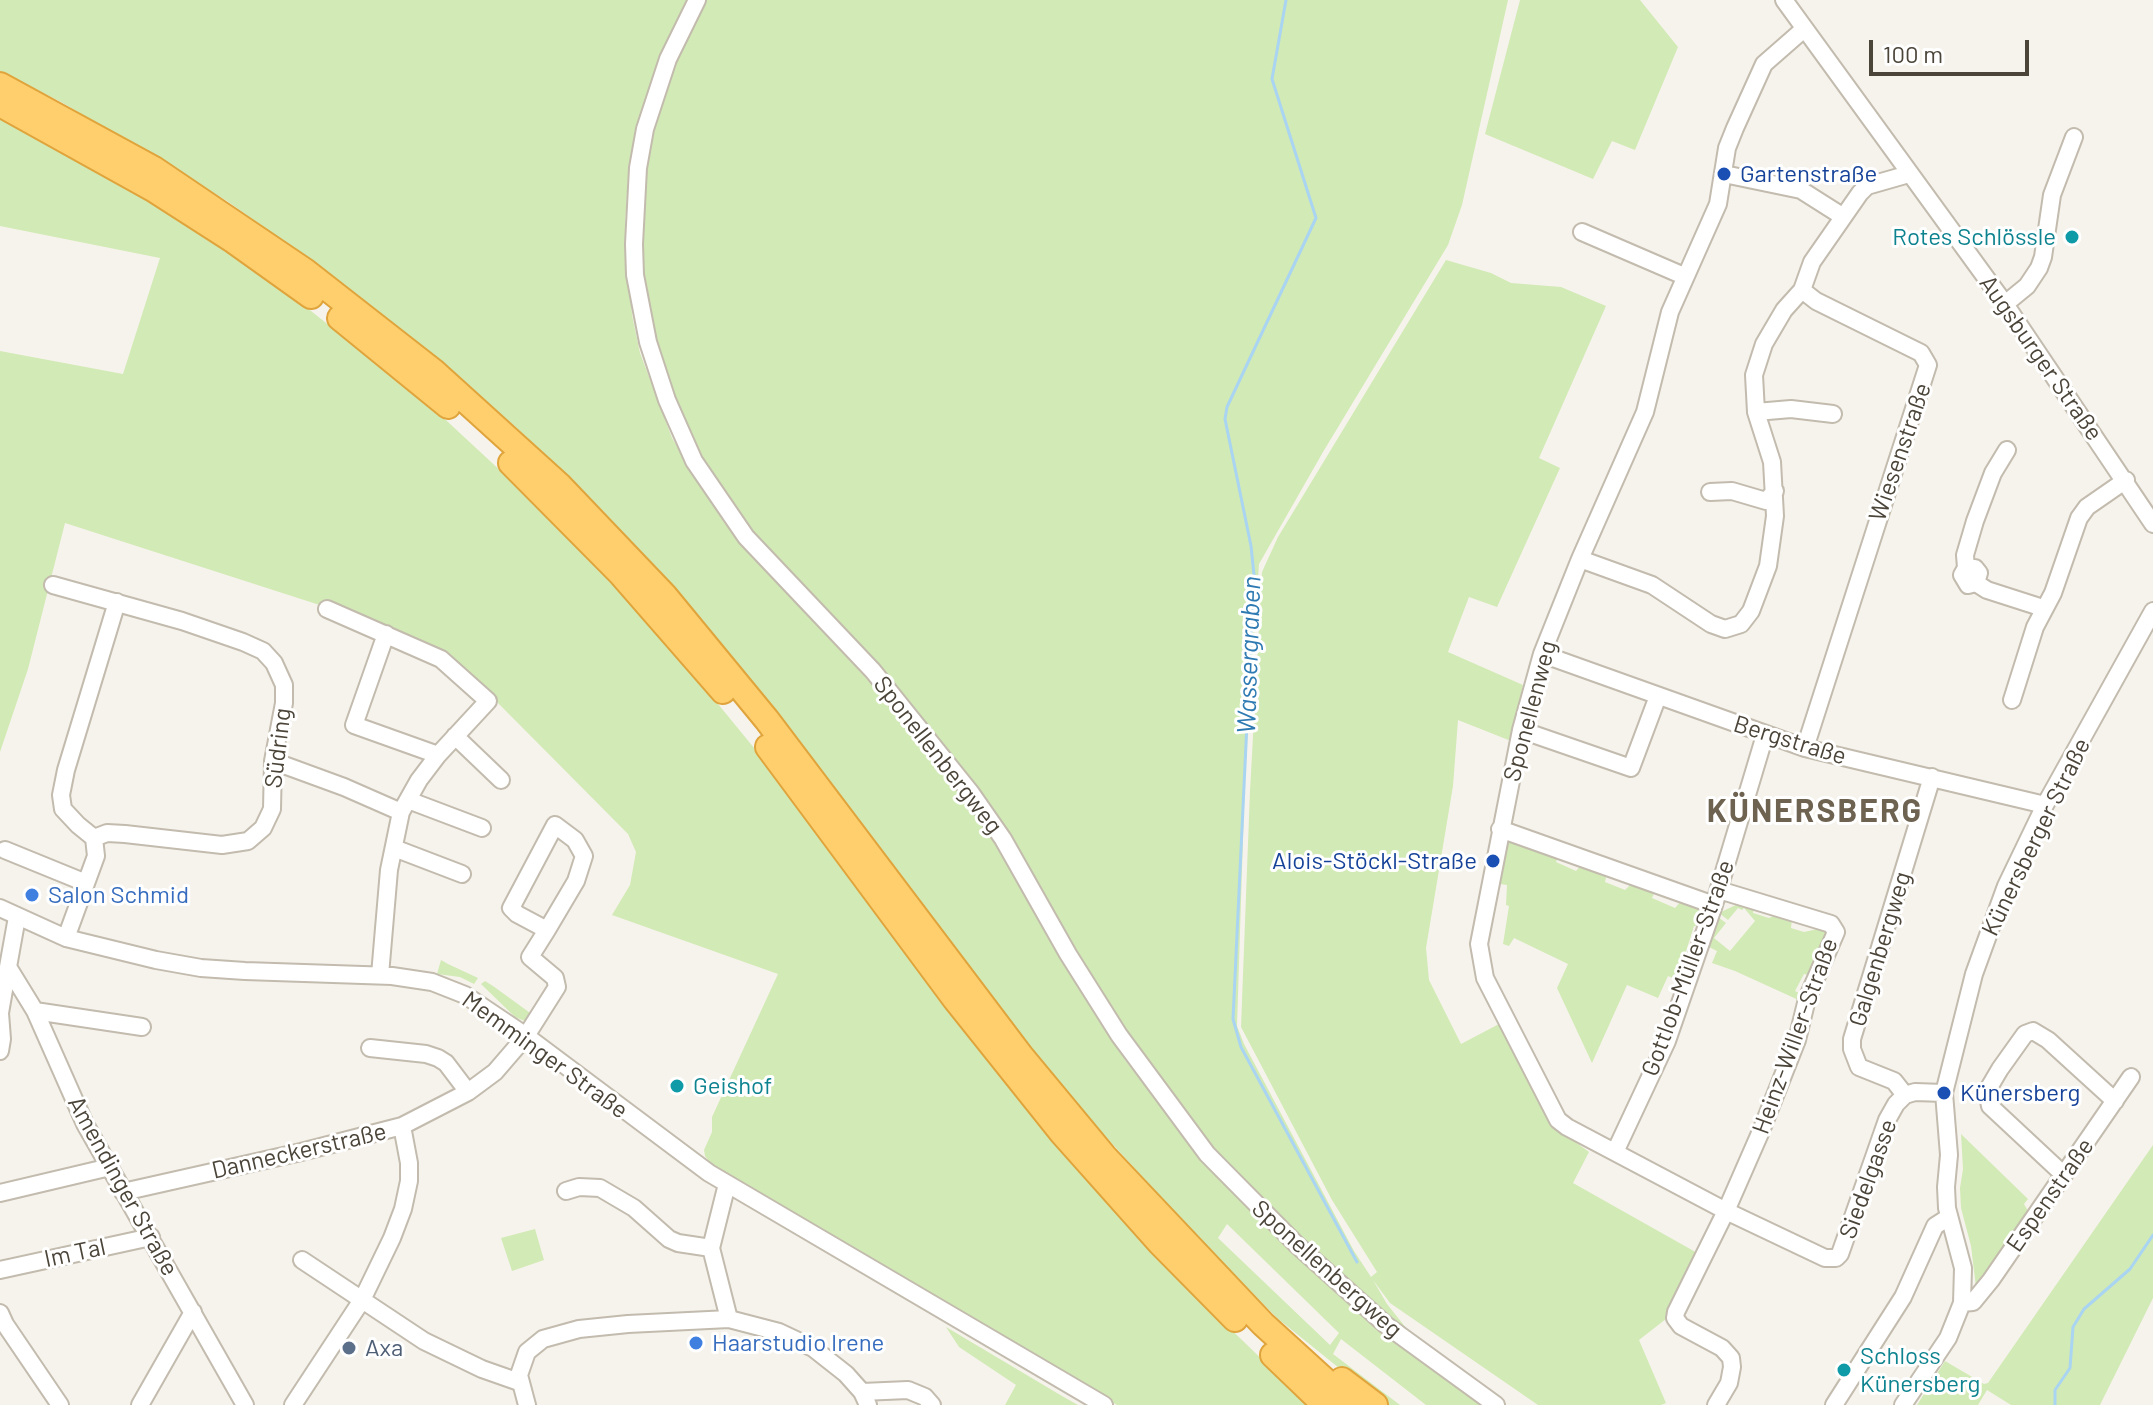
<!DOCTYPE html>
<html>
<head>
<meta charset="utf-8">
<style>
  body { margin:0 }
  #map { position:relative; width:2153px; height:1405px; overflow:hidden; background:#f6f3ec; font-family:Barlow,sans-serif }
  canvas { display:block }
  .scale { position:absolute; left:1869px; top:40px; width:160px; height:36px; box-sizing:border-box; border:4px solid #4b4439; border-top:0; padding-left:10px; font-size:24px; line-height:28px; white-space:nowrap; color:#4b4439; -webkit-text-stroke:6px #fff; paint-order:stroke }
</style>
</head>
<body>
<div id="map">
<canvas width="2153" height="1405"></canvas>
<div class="scale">100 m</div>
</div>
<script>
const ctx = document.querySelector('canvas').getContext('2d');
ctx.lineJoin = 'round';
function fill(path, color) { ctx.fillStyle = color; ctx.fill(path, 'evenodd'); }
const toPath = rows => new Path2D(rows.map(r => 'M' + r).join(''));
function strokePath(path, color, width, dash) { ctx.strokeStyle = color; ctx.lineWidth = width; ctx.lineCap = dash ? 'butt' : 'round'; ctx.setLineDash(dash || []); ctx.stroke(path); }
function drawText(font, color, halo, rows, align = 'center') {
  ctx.font = font + ' Barlow,sans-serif'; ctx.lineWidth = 6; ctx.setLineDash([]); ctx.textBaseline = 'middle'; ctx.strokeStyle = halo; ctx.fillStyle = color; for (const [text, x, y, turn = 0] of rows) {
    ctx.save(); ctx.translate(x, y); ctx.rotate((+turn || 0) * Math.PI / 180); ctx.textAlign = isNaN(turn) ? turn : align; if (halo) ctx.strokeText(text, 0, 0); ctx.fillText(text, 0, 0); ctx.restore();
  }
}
const green = toPath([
  [0,0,688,0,654,76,635,136,628,177,625,224,632,315,640,353,672,438,723,521,750,554,896,710,970,807,1008,861,1063,963,1125,1060,1210,1169,1241,1200,1489,1405,1426,1405,1341,1339,1333,1354,1400,1405,1385,1405,1277,1318,1191,1230,1085,1114,1046,1068,786,726,669,583,603,511,519,430,429,351,337,279,227,201,63,103,0,71],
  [1227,1224,1339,1333,1330,1345,1218,1238],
  [705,0,1508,0,1462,205,1448,245,1323,452,1259,564,1245,775,1237,1026,1244,1044,1354,1251,1371,1277,1377,1272,1332,1200,1241,1027,1250,791,1262,572,1278,537,1446,260,1491,273,1511,283,1561,287,1606,306,1539,458,1560,468,1497,607,1469,597,1448,652,1523,685,1511,741,1458,720,1453,786,1426,948,1429,980,1461,1044,1499,1024,1544,1112,1554,1126,1589,1152,1573,1183,1699,1254,1671,1315,1639,1340,1666,1403,1661,1405,1538,1405,1390,1303,1373,1280,1387,1304,1418,1343,1335,1273,1207,1144,1124,1032,932,735,896,686,792,578,739,517,697,452,665,374,653,337,641,257,641,214,647,156,672,70,686,34],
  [1520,0,1640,0,1678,47,1635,150,1612,141,1593,179,1485,134],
  [0,117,129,189,217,244,296,299,434,409,546,513,587,554,682,660,759,754,898,943,1052,1140,1176,1276,1309,1405,1117,1405,772,1203,712,1165,705,1156,704,1150,712,1132,712,1117,778,974,612,915,630,885,636,852,628,834,498,703,492,702,396,635,391,628,65,523,28,669,0,752,0,351,123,374,160,258,0,226],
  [1506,838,1558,857,1556,862,1576,871,1582,864,1607,873,1605,882,1625,890,1632,883,1655,891,1652,898,1675,908,1682,900,1704,909,1702,927,1694,926,1677,980,1668,976,1658,998,1627,985,1592,1063,1557,988,1568,964,1514,938,1509,946,1503,944,1509,906,1506,905,1507,885,1494,883],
  [1742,902,1754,907,1753,913,1769,918,1779,914,1792,919,1791,928,1804,932,1827,927,1833,935,1814,976,1804,974,1795,991,1805,996,1803,1002,1735,971,1712,963,1717,951,1707,946,1718,917,1726,923,1714,938,1730,951,1755,921,1744,908,1742,910,1738,908,1728,920,1719,913],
  [441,960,448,964,478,978,474,984,460,977,437,974],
  [485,981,493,986,533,1015,527,1022,515,1017,481,984],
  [1961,1134,2028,1199,2024,1204,2028,1211,1976,1287,1971,1246,1961,1208,1960,1188,1963,1169],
  [2153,1145,2153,1298,2100,1405,2011,1405,1987,1390,1978,1405,1917,1405,1945,1361,1984,1384,1988,1383],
  [535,1229,544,1260,512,1271,501,1238],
  [946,1327,1062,1396,1078,1405,1005,1405,1016,1385,959,1347]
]);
const stream = toPath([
  [1286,0,1272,79,1316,218,1227,407,1225,419,1251,546,1254,575,1233,1019,1241,1047,1357,1262],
  [2055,1405,2055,1390,2070,1368,2073,1327,2084,1309,2130,1269,2153,1235]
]);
const minor = toPath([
  [697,0,668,59,645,129,638,168,634,244,635,275,648,342,667,400,694,461,746,537,873,671,971,793,1003,839,1068,954,1119,1035,1207,1154,1297,1245,1386,1325,1496,1405],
  [1784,0,2005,304,2153,524],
  [1804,29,1764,64,1735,128,1727,148,1718,204,1670,312,1645,412,1580,559,1542,654,1521,730,1479,944,1485,978,1558,1120,1567,1127,1726,1211,1825,1258,1836,1258,1840,1254,1887,1120,1896,1104,1905,1095,1915,1092,1944,1093],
  [1724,174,1801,190,1842,216],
  [1582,232,1684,276],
  [2005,304,2027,286,2039,268,2043,257,2052,195,2074,137],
  [1756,412,1791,409,1833,414],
  [1710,492,1732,491,1766,501,1775,491],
  [1580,559,1652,585,1711,624,1725,629,1741,624,1751,611,1768,566,1775,516,1772,462,1756,412,1754,375,1764,344,1784,310,1802,290],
  [1966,568,1965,555,1975,521,1993,473,2007,450],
  [1976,583,1979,573,1975,568,1966,568,1962,575,1968,585,1976,583,1987,590,2043,608],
  [53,585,182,621,243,642,263,651,274,663,284,685,284,703,273,761,272,809,263,828,248,841,222,845,125,834,107,833,94,838,96,856,66,938],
  [327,609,441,659,488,701,438,755,419,780,401,812,389,870,380,975],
  [386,634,354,725,438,755],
  [1542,654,1805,748,2045,805],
  [2012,700,2035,627,2053,593,2079,518,2087,507,2126,480],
  [1521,730,1631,768,1658,696],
  [455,736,501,780],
  [1805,748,1928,365,1921,353,1816,301,1802,290,1812,262,1860,193,1867,186,1909,174],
  [273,761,344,787,401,812],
  [408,800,482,828],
  [1500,829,1714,905],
  [94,838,78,825,63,809,61,795,66,770,117,602],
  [394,848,462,874],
  [5,850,86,883],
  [0,908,66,938,156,960,201,968,245,971,392,976,432,982,465,995,526,1036,709,1173,1104,1405],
  [17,917,8,967,35,1011,85,1124,245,1405],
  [35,1011,142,1027],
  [370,1048,426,1054,438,1058,446,1063,468,1092],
  [0,1051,2,1039,0,1013,8,967],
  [1905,1095,1894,1081,1859,1067,1852,1049,1852,1039,1932,777],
  [1615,1152,1667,1041,1714,905,1765,735],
  [2064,1175,1990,1106,1987,1091,2000,1069,2025,1034,2033,1031,2048,1040,2115,1101],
  [727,1184,711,1248,729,1319],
  [566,1191,579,1187,600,1188,634,1208,669,1239,678,1243,711,1248],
  [123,1192,301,1152,402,1126,468,1092,495,1072,526,1036,557,987,555,978,530,957,547,930,576,881,584,856,575,840,555,825,511,908,517,914,547,930],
  [0,1193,110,1167],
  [302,1260,424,1341,482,1369,519,1382],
  [0,1270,151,1237],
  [1962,1303,1973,1302,1991,1280,2131,1077],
  [0,1313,5,1324,60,1405],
  [862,1392,908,1390,925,1397,932,1405],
  [140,1405,193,1312],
  [293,1405,362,1300,392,1238,403,1209,409,1181,409,1163,402,1126],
  [527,1405,519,1375,527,1352,543,1339,579,1329,628,1324,729,1319,779,1332,813,1348,846,1374,862,1392,868,1405],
  [1716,1405,1729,1383,1732,1367,1731,1358,1722,1348,1681,1326,1675,1318,1676,1312,1726,1211,1761,1131,1797,1040,1807,999,1836,932,1831,924,1719,890],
  [1834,1405,1903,1297,1935,1226,1949,1217],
  [1903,1405,1948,1338,1962,1303,1963,1268,1947,1208,1946,1187,1949,1155,1944,1093,1974,974,2006,886,2045,805,2153,611]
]);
const highway = toPath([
  [0,85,154,169,305,271,433,371,560,486,665,596,767,720,1021,1056,1104,1156,1263,1324,1352,1405],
  [0,104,153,189,234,241,311,296],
  [340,318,448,406],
  [511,463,621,574,723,691],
  [768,747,955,999,1062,1133,1160,1243,1235,1319],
  [1273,1355,1325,1405],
  [1342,1380,1375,1405]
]);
const markers = [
  [1724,174,8,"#1a4fb4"],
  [2072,237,8,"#0f9aa8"],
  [1493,861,8,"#1a4fb4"],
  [32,895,8,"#3f7fe0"],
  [677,1086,8,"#0f9aa8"],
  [1944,1093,8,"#1a4fb4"],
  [696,1343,8,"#3f7fe0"],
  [349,1348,8,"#5c6f8a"],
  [1844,1370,8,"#0f9aa8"]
];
const transitNames = [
  ["Gartenstraße",1740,174],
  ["Alois-Stöckl-Straße",1477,861,"right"],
  ["Künersberg",1960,1093]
];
const cultureNames = [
  ["Rotes Schlössle",2056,237,"right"],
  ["Geishof",693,1086],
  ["Schloss",1860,1356],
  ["Künersberg",1860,1384]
];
const streetNames = [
  ["Augsburger Straße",2041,358,55],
  ["Wiesenstraße",1900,452,-71],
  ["Sponellenweg",1530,711,-75],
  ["Bergstraße",1790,740,17],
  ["Südring",278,748,-83],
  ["Sponellenbergweg",938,755,52],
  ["Künersberger Straße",2036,837,-64],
  ["Galgenbergweg",1880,949,-73],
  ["Gottlob-Müller-Straße",1688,968,-70],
  ["Heinz-Willer-Straße",1795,1036,-70],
  ["Memminger Straße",545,1055,36],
  ["Danneckerstraße",299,1151,-13],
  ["Siedelgasse",1868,1179,-70],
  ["Amendinger Straße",123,1186,61],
  ["Espenstraße",2050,1195,-55],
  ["Im Tal",75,1253,-12],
  ["Sponellenbergweg",1327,1269,42]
];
const shopNames = [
  ["Salon Schmid",48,895],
  ["Haarstudio Irene",712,1343]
];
const serviceNames = [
  ["Axa",365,1348]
];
const waterNames = [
  ["Wassergraben",1249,655,-88]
];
const districtNames = [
  ["KÜNERSBERG",1815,811]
];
fill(green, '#d2eab5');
strokePath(stream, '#a9d4f2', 3);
strokePath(minor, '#c2bbae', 20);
strokePath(highway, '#e0a43c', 28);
strokePath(minor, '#fff', 16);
strokePath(highway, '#ffcf6e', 24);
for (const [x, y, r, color] of markers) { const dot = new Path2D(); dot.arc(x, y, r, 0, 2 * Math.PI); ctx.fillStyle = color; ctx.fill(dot); strokePath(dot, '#fff', 3); }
drawText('24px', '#164399', '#fff', transitNames, 'left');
drawText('24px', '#0d838f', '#fff', cultureNames, 'left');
drawText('24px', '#4b4439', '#fff', streetNames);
drawText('24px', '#366cbe', '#fff', shopNames, 'left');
drawText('24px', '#4e5e75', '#fff', serviceNames, 'left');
drawText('italic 26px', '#2e7ab2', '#fff', waterNames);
ctx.letterSpacing = '2px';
drawText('bold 32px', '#6e6250', '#fff', districtNames);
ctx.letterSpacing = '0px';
</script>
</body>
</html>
